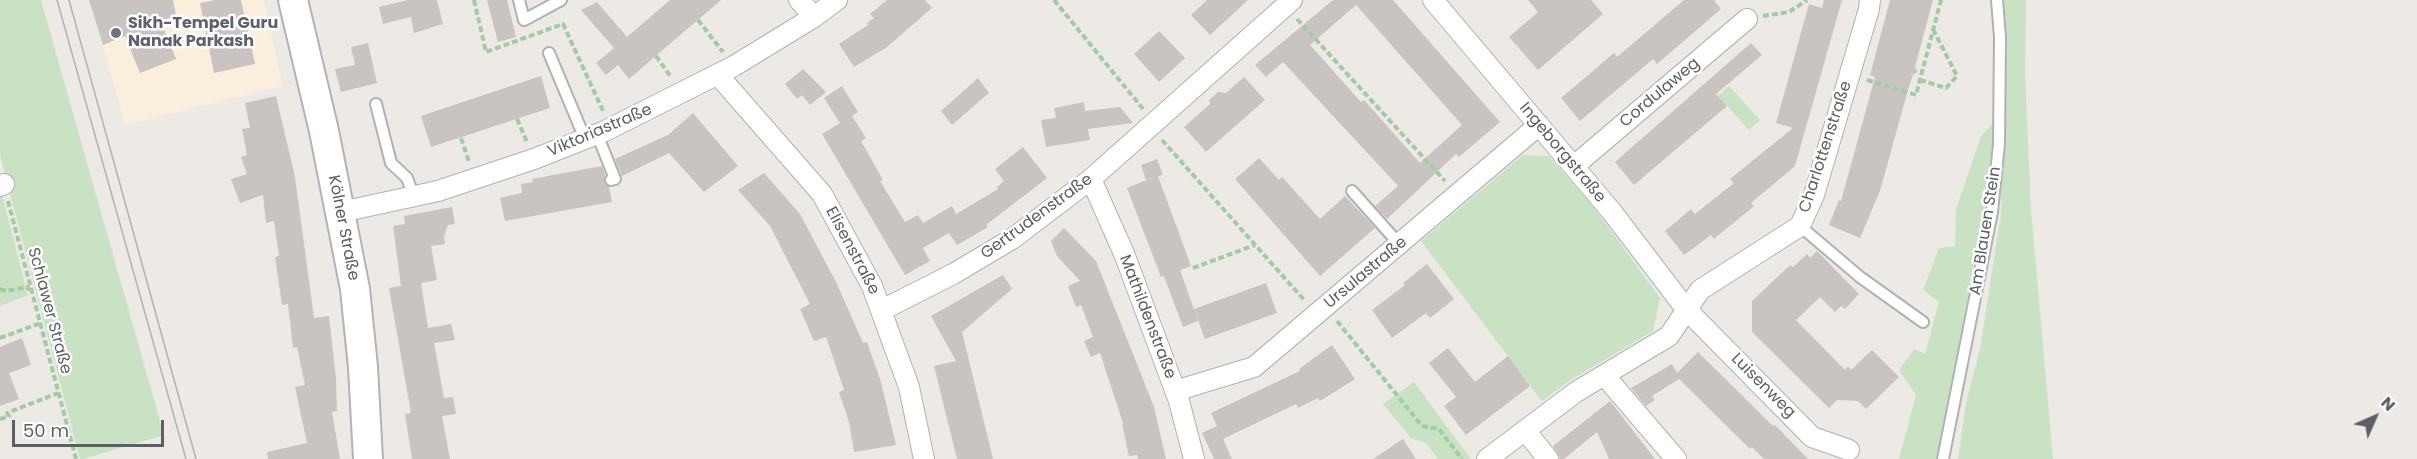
<!DOCTYPE html>
<html>
<head>
<meta charset="utf-8">
<style>
  body { margin:0 }
  #map { position:relative; width:2417px; height:459px; overflow:hidden; background:#ede9e4; font-family:Poppins,sans-serif }
  canvas { display:block }
  .north { position:absolute; left:2345px; top:387px; width:60px; height:60px; -webkit-text-stroke:4px #fff; paint-order:stroke; rotate:45deg; font-size:16px; font-weight:700; line-height:24px; text-align:center; color:#5c6063 }
  .north::after { content:''; display:block; margin:auto; width:21px; height:27px; background:#5c6063; clip-path:polygon(50% 0,100% 100%,50% 72%,0 100%) }
  .scale { position:absolute; left:12px; top:420px; width:152px; height:27px; box-sizing:border-box; border:3px solid #5c6063; border-top:0; padding-left:8px; font-size:18px; line-height:21px; white-space:nowrap; color:#5c6063; -webkit-text-stroke:4px #fff; paint-order:stroke }
</style>
</head>
<body>
<div id="map">
<canvas width="2417" height="459"></canvas>
<div class="north">N</div>
<div class="scale">50 m</div>
</div>
<script>
const ctx = document.querySelector('canvas').getContext('2d');
ctx.lineJoin = 'round';
function fill(path, color) { ctx.fillStyle = color; ctx.fill(path, 'evenodd'); }
const toPath = rows => new Path2D(rows.map(r => 'M' + r).join(''));
function strokePath(path, color, width, dash) { ctx.strokeStyle = color; ctx.lineWidth = width; ctx.lineCap = dash ? 'butt' : 'round'; ctx.setLineDash(dash || []); ctx.stroke(path); }
function drawText(font, color, halo, rows, align = 'center') {
  ctx.font = font + ' Poppins,sans-serif'; ctx.lineWidth = 5; ctx.setLineDash([]); ctx.textBaseline = 'middle'; ctx.strokeStyle = halo; ctx.fillStyle = color; for (const [text, x, y, turn = 0] of rows) {
    ctx.save(); ctx.translate(x, y); ctx.rotate((+turn || 0) * Math.PI / 180); ctx.textAlign = isNaN(turn) ? turn : align; if (halo) ctx.strokeText(text, 0, 0); ctx.fillText(text, 0, 0); ctx.restore();
  }
}
const commercial = toPath([
  [90,0,264,0,283,86,125,125]
]);
const green = toPath([
  [0,0,41,0,164,435,83,459,80,459,0,155],
  [2002,0,2026,0,2025,73,2031,209,2053,459,1958,459,1966,403,1980,349,2001,214,2005,34],
  [1729,86,1760,120,1749,130,1718,96],
  [1995,121,1985,203,1938,459,1899,459,1916,395,1899,370,1914,349,1925,354,1939,302,1923,290,1939,248,1955,246,1956,209,1981,136],
  [1523,155,1549,156,1596,210,1660,298,1653,331,1569,381,1542,401,1421,241],
  [0,194,2,195,28,295,0,306],
  [1414,382,1471,459,1438,459,1426,443,1411,438,1383,404]
]);
const building = toPath([
  [89,0,173,0,176,15,161,22,176,59,140,73,125,36,103,45],
  [215,0,241,0,255,64,214,73,200,3],
  [408,0,437,0,443,24,414,33,411,17,383,24,379,7],
  [487,0,507,0,516,37,498,42],
  [670,0,721,0,629,79,618,65,606,75,596,63,614,48,581,10,597,2,627,37],
  [887,0,925,0,932,8,887,47,854,67,839,44,868,25,867,23,874,18,870,14],
  [1207,0,1248,0,1210,35,1191,15],
  [1333,0,1393,0,1500,122,1459,157,1456,154,1387,219,1375,206,1398,186,1283,62,1266,77,1255,65],
  [1356,5,1462,125,1420,163,1364,100,1361,102,1310,45],
  [1528,0,1591,0,1603,14,1538,70,1509,37,1538,12],
  [1684,0,1714,0,1721,9,1657,64,1653,59,1580,121,1561,98,1614,53,1617,57],
  [1824,0,1842,0,1795,166,1751,203,1754,206,1714,239,1711,235,1684,255,1665,231,1691,209,1695,214,1734,183,1730,179,1793,128,1776,123,1809,4,1822,8],
  [1890,0,1933,0,1915,67,1918,72,1913,75,1909,86,1880,191,1860,238,1829,225,1839,200,1841,201,1875,77,1870,75],
  [1159,31,1185,58,1159,82,1134,54],
  [368,43,377,83,341,92,335,69,355,65,351,47],
  [1751,43,1762,55,1716,94,1727,106,1634,185,1615,162],
  [803,69,826,92,810,105,802,95,797,99,785,84],
  [541,76,550,108,431,147,421,116],
  [1244,77,1265,100,1206,152,1184,127,1210,104,1209,100,1218,92,1226,93],
  [978,78,989,93,952,125,941,111],
  [842,86,858,112,852,116,866,138,861,141,883,180,880,181,905,222,918,215,923,223,952,206,956,214,998,189,997,187,1004,181,995,169,1023,147,1047,178,986,225,988,227,957,245,949,233,923,248,930,261,905,275,822,134,840,123,824,98],
  [276,96,295,177,314,318,329,316,336,379,337,411,332,412,340,459,268,459,267,452,307,443,295,387,305,385,297,347,293,348,288,304,282,305,275,257,279,256,274,221,266,223,263,195,240,203,231,179,247,174,241,157,247,155,242,129,250,128,245,103],
  [1084,102,1085,111,1120,107,1133,123,1088,129,1090,140,1046,147,1041,120,1056,118,1054,108],
  [693,113,738,166,704,192,669,153,622,176,615,159,668,135],
  [1259,158,1279,180,1282,177,1320,219,1345,196,1375,228,1320,276,1235,179],
  [1157,159,1163,175,1158,176,1191,266,1180,270,1198,321,1183,327,1164,276,1161,277,1127,188,1157,176,1146,180,1141,165],
  [602,166,605,175,604,182,609,187,612,202,505,221,500,198,522,193,521,184,533,182,532,179],
  [764,173,800,214,837,284,863,343,867,342,881,382,896,445,854,452,849,422,839,392,844,390,826,337,814,341,800,309,810,304,770,226,738,190],
  [452,207,455,224,448,225,444,237,445,244,431,246,437,280,421,283,428,328,451,324,455,340,434,343,444,398,453,397,456,414,442,416,450,459,412,459,405,414,411,413,389,288,401,286,393,226,405,224,404,216],
  [1064,228,1096,261,1154,407,1166,459,1138,459,1137,455,1129,456,1122,424,1123,423,1100,353,1091,357,1084,341,1093,337,1081,305,1076,307,1068,286,1080,281,1057,256,1051,241],
  [1817,251,1859,294,1845,309,1841,306,1835,312,1820,297,1796,320,1845,370,1848,366,1851,370,1872,350,1899,377,1866,409,1858,401,1837,400,1829,408,1752,332,1752,301,1790,265,1793,267,1807,254,1810,258],
  [1427,264,1454,299,1430,318,1426,313,1392,338,1372,310,1405,285,1403,283],
  [1003,275,1012,289,962,332,993,459,957,459,934,366,956,361,931,316],
  [1266,283,1277,313,1205,339,1194,309],
  [22,338,31,365,9,373,19,399,0,406,0,347],
  [1332,345,1355,379,1320,401,1318,398,1298,408,1296,404,1223,439,1232,459,1214,459,1202,433,1217,426,1211,413,1300,371,1299,369],
  [1448,348,1475,382,1508,356,1530,386,1466,435,1444,406,1456,397,1429,363],
  [1698,352,1773,426,1775,425,1808,459,1764,459,1752,447,1750,449,1679,379,1652,396,1655,400,1646,406,1631,388,1672,364,1677,373],
  [1610,401,1655,459,1609,459,1597,432,1564,459,1560,459,1553,446],
  [1403,439,1416,459,1373,459]
]);
const path = toPath([
  [474,0,486,52,563,24,604,113],
  [1054,0,1143,109],
  [1763,16,1789,12,1807,0],
  [1297,19,1445,181],
  [698,20,723,52],
  [656,56,671,77],
  [1867,80,1916,95,1941,0],
  [1920,80,1946,88,1957,76,1934,31],
  [517,119,527,142],
  [461,138,469,162],
  [1162,140,1305,301],
  [8,201,76,459],
  [1193,268,1255,245],
  [0,289,6,291,27,287,30,290],
  [1337,321,1422,426,1439,429,1462,459],
  [0,338,41,323],
  [0,419,9,416,7,413,58,393]
]);
const lane = toPath([
  [519,0,524,20,561,0],
  [549,53,585,139],
  [376,104,391,163,407,178,414,197],
  [597,134,615,179,611,180],
  [1352,191,1400,245],
  [1800,226,1860,277,1923,322],
  [1943,459,1992,212,1999,144,2000,37,1997,0]
]);
const street = toPath([
  [799,0,814,17],
  [1433,0,1612,212,1686,309,1812,437,1849,450],
  [718,75,822,194,872,286,909,387,924,459],
  [1574,166,1747,19],
  [1091,179,1125,256,1179,401,1194,459],
  [0,186,4,184],
  [341,212,438,191,534,159,605,131,734,66,814,17,837,0],
  [882,310,953,274,1012,239,1091,179,1292,0],
  [1604,375,1676,459],
  [1175,391,1254,367,1539,125],
  [1525,430,1548,459],
  [1487,459,1576,392,1669,336,1700,290,1800,226,1814,195,1869,9,1870,0]
]);
const secondary = toPath([
  [293,0,324,131,355,289,363,367,368,459]
]);
const tram = toPath([
  [57,0,186,459],
  [69,0,196,459]
]);
const markers = [
  [116,33,6,"#6b7280"]
];
const worshipNames = [
  ["Sikh-Tempel Guru",128,24],
  ["Nanak Parkash",128,42]
];
const streetNames = [
  ["Cordulaweg",1660,93,-40],
  ["Viktoriastraße",600,131,-23],
  ["Charlottenstraße",1826,147,-72],
  ["Ingeborgstraße",1562,153,50],
  ["Gertrudenstraße",1037,217,-36],
  ["Kölner Straße",343,228,79],
  ["Am Blauen Stein",1986,231,-81],
  ["Elisenstraße",852,251,62],
  ["Ursulastraße",1366,273,-40],
  ["Schlawer Straße",49,311,75],
  ["Mathildenstraße",1147,317,69],
  ["Luisenweg",1763,386,45]
];
fill(commercial, '#faeedc');
fill(green, '#c9e2c3');
fill(building, '#c9c4c1');
strokePath(lane, '#afb2b5', 14);
strokePath(street, '#afb2b5', 22);
strokePath(secondary, '#b0b4b8', 32);
strokePath(path, '#a1caa5', 4, [6, 3]);
strokePath(lane, '#fff', 10);
strokePath(street, '#fff', 20);
strokePath(secondary, '#fff', 28);
strokePath(tram, '#b0b1b1', 1.5);
for (const [x, y, r, color] of markers) { const dot = new Path2D(); dot.arc(x, y, r, 0, 2 * Math.PI); ctx.fillStyle = color; ctx.fill(dot); strokePath(dot, '#fff', 2); }
drawText('bold 16px', '#5b616d', '#fff', worshipNames, 'left');
drawText('16px', '#5c6063', '#fff', streetNames);
</script>
</body>
</html>
